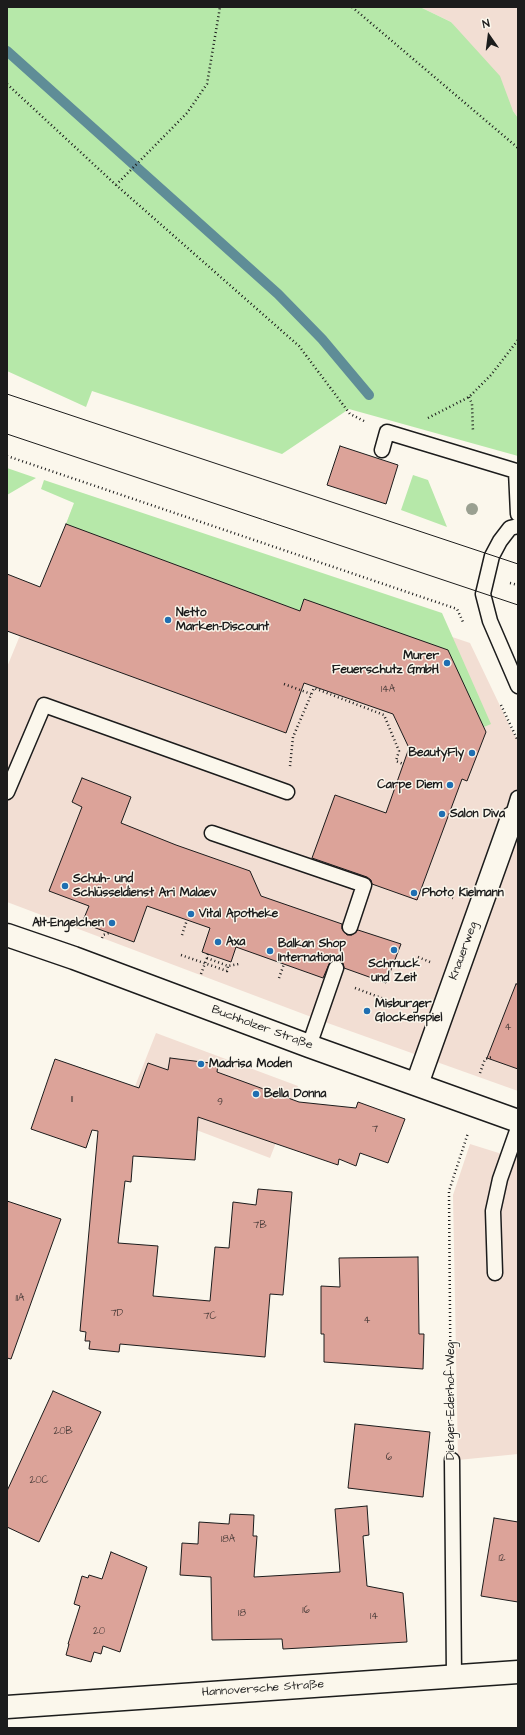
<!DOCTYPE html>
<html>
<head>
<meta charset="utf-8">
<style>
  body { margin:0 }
  #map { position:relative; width:525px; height:1735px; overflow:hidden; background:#fbf7ec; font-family:"Architects Daughter",sans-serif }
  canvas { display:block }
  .frame { position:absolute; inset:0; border:8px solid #1c1c1c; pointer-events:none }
  .north { position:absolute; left:469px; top:16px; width:40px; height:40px; -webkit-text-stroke:3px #fbf7ec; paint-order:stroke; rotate:346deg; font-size:11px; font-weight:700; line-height:16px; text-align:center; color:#1c1c1c }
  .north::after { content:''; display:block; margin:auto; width:14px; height:18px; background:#1c1c1c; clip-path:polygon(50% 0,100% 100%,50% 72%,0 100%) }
</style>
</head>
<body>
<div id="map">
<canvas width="525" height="1735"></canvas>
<div class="frame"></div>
<div class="north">N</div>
</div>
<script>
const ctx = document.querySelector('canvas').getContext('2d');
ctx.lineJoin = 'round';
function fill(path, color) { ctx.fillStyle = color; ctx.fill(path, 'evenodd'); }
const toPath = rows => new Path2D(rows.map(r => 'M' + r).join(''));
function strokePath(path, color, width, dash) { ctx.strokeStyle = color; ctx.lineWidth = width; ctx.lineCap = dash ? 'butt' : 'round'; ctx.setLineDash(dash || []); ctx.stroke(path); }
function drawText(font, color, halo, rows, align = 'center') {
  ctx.font = font + ' "Architects Daughter",sans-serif'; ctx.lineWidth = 3; ctx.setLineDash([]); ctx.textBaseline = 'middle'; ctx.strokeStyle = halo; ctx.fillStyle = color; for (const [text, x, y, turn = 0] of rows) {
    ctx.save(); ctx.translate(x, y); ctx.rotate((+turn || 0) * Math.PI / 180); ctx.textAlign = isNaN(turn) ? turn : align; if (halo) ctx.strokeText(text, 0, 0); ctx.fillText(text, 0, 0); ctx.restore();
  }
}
const built = toPath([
  [420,7,518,7,518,118,451,22],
  [72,509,470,643,512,731,518,740,518,1091,322,1021,7,902,7,667],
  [156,1033,298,1086,270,1158,128,1104],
  [470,1144,518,1159,518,1454,458,1460,453,1195]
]);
const green = toPath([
  [7,7,420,7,451,22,500,76,513,111,518,118,518,456,349,409,282,454,92,391,86,407,7,371],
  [7,468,36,478,7,495],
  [413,475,428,480,447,527,401,510],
  [44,480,442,613,491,724,484,727,304,600,300,611,66,524,74,503,41,489]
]);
const stream = toPath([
  [7,51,278,294,322,339,369,395]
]);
const building = toPath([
  [340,446,398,465,386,504,327,485,340,446],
  [66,524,300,611,304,599,448,650,486,732,467,781,462,779,417,900,372,884,371,880,367,877,312,858,335,795,386,813,409,748,393,714,304,683,286,733,7,631,7,574,40,587,66,524],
  [82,778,131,797,121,823,176,845,250,871,261,896,342,924,342,929,347,935,352,935,358,930,401,944,386,983,344,968,343,963,338,960,330,962,323,978,236,947,231,962,202,952,210,928,147,906,134,942,82,923,89,906,49,891,82,807,72,802,82,778],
  [516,984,518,984,518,1069,487,1058,516,984],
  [170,1058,218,1064,217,1072,299,1102,356,1108,358,1102,405,1119,388,1163,360,1153,356,1166,339,1159,338,1165,198,1117,195,1160,133,1156,131,1182,125,1181,118,1243,158,1246,153,1296,210,1301,215,1247,229,1248,233,1202,256,1205,258,1189,292,1192,283,1295,270,1294,265,1357,120,1344,119,1352,89,1349,90,1341,85,1341,86,1332,80,1331,98,1131,92,1130,86,1148,31,1129,55,1059,139,1088,148,1063,168,1070,170,1058],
  [7,1201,61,1219,11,1359,7,1358,7,1201],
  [418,1257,419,1334,424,1334,423,1369,324,1362,324,1334,321,1334,321,1286,340,1287,339,1258,418,1257],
  [53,1391,101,1412,39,1542,7,1527,7,1491,53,1391],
  [355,1424,430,1432,423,1497,348,1488,355,1424],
  [367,1506,369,1535,363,1536,367,1586,403,1593,407,1642,283,1649,282,1639,212,1640,211,1577,180,1575,182,1543,198,1544,199,1522,229,1524,230,1514,254,1515,253,1536,257,1536,254,1577,340,1572,335,1509,367,1506],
  [494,1518,518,1522,518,1602,481,1596,494,1518],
  [111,1552,147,1567,120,1652,103,1646,101,1654,94,1652,91,1662,66,1655,69,1644,68,1644,80,1606,74,1604,82,1576,88,1578,89,1575,102,1579,111,1552]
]);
const path = toPath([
  [352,7,518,148],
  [7,84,116,185,299,346,350,414,366,422],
  [116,185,187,113,207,84,220,7],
  [469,397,472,404,473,432],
  [428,418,469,397,491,375,518,340],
  [7,456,457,609,463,622],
  [510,583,518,585],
  [284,684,311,694],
  [501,705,518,741],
  [290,766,293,737,314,688,384,715,399,751,396,761,403,764],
  [441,894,453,898],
  [182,935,187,920],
  [102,938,103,935,109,933],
  [208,954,207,958,228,966,239,964],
  [181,955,227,971,228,966],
  [418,957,430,962],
  [201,974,207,958],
  [279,978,284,964],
  [355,988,384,999],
  [480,1073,485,1059,492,1057],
  [451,1437,449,1191,468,1133]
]);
const service = toPath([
  [382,450,387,432,516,471,518,514],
  [518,526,510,528,500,541,492,556,483,594,490,621,518,686],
  [7,792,44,705,287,792],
  [512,818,518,798],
  [212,833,364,885,350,927],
  [309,1046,336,968],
  [495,1273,493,1211,500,1179,518,1128],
  [452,1460,454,1676]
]);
const minor = toPath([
  [417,1084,512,818]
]);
const secondary = toPath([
  [7,935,74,958,309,1046,518,1121],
  [7,1707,518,1672]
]);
const tram = toPath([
  [7,394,518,564],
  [7,434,518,605]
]);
const trees = [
  [472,509]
];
const markers = [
  [168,620,4,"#1f6fb2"],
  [447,663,4,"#1f6fb2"],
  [472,753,4,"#1f6fb2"],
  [450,785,4,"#1f6fb2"],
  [442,814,4,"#1f6fb2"],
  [65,886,4,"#1f6fb2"],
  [414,893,4,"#1f6fb2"],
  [191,914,4,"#1f6fb2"],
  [112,923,4,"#1f6fb2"],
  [218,942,4,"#1f6fb2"],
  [394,950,4,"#1f6fb2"],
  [270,951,4,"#1f6fb2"],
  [367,1011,4,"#1f6fb2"],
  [201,1064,4,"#1f6fb2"],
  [256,1094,4,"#1f6fb2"]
];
const numberNames = [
  ["14A",388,690],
  ["4",508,1028],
  ["11",72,1100],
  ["9",220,1103],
  ["7",375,1130],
  ["7B",260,1226],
  ["11A",20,1299],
  ["7D",117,1314],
  ["7C",210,1317],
  ["4",367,1321],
  ["20B",63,1432],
  ["6",389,1458],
  ["20C",39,1481],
  ["18A",228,1540],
  ["12",502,1559],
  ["16",306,1611],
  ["18",242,1614],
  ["14",374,1617],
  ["20",99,1632]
];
const poiNames = [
  ["Netto",176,613],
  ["Marken-Discount",176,627],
  ["Murer",439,656,"right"],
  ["Feuerschutz GmbH",439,670,"right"],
  ["BeautyFly",464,753,"right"],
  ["Carpe Diem",442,785,"right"],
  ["Salon Diva",450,814],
  ["Schuh- und",73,879],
  ["Schlüsseldienst Ari Malaev",73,893],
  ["Photo Kielmann",422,893],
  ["Vital Apotheke",199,914],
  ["Alt-Engelchen",104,923,"right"],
  ["Axa",226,942],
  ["Balkan Shop",278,944],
  ["International",278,958],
  ["Schmuck",394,964,"center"],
  ["und Zeit",394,978,"center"],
  ["Misburger",375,1004],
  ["Glockenspiel",375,1018],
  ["Madrisa Moden",209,1064],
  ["Bella Donna",264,1094]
];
const streetNames = [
  ["Knauerweg",464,951,-70],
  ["Buchholzer Straße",262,1028,20],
  ["Dietger-Ederhof-Weg",451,1401,-90],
  ["Hannoversche Straße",263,1689,-4]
];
fill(built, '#f2ded3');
fill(green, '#b6e8a9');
strokePath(stream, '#5f8d97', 10);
fill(building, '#dca399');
strokePath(building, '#1c1c1c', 1);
strokePath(service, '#1c1c1c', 17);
strokePath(minor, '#1c1c1c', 25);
strokePath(secondary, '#1c1c1c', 25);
strokePath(path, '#1c1c1c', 2.5, [1, 3]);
strokePath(service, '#fbf7ec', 14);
strokePath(minor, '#fbf7ec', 22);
strokePath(secondary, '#fbf7ec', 22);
strokePath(tram, '#1c1c1c', 1);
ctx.fillStyle = '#9aa091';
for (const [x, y] of trees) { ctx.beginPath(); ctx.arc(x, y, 6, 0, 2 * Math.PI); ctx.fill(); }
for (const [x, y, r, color] of markers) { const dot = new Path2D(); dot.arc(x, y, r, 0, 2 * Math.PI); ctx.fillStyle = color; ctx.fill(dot); strokePath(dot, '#fbf7ec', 1.5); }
drawText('10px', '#4c3e3b', null, numberNames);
drawText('bold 12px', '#1c1c1c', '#fbf7ec', poiNames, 'left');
drawText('12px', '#1c1c1c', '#fbf7ec', streetNames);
</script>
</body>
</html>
